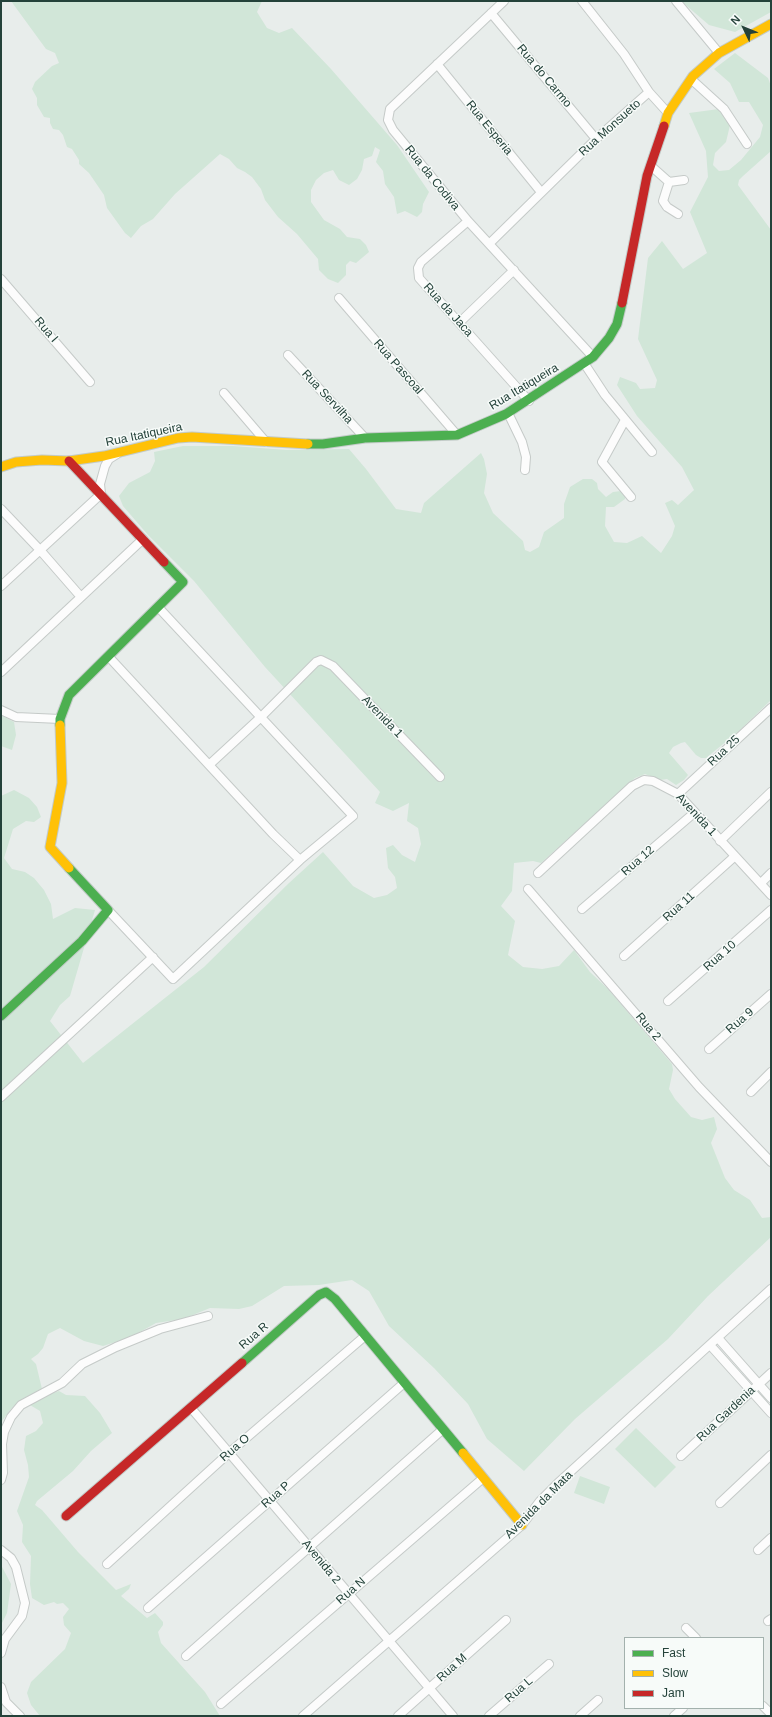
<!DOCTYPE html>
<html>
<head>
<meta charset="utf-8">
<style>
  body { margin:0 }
  #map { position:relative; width:772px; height:1717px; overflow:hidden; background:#e8edeb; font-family:Arial,sans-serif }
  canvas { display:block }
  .frame { position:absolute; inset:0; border:2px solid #24423a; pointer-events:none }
  .legend { position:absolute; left:624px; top:1637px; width:140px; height:72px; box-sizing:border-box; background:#f7fbf9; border:1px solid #a3b1ad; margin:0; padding:5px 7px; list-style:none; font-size:12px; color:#24423a }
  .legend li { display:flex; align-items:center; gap:8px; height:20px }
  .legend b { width:20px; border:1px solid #a3b1ad }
  .north { position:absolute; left:724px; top:8px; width:40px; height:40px; -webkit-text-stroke:3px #f7fbf9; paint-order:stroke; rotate:313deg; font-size:11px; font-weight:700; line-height:16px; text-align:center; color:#24423a }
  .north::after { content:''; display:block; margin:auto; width:14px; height:18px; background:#24423a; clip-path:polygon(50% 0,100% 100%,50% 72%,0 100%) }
</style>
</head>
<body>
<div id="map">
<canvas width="772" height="1717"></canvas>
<div class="frame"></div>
<ul class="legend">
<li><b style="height:5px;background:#4caf50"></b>Fast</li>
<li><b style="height:5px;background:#ffc107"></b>Slow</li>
<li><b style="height:5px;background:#c62828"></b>Jam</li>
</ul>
<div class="north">N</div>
</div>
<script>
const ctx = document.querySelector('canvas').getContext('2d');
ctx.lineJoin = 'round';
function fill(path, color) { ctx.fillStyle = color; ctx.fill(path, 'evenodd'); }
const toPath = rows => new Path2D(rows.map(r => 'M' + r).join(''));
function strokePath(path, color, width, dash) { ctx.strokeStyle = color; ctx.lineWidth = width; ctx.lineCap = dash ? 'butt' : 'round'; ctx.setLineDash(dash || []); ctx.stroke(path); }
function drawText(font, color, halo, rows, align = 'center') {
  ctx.font = font + ' Arial,sans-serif'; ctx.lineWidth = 3; ctx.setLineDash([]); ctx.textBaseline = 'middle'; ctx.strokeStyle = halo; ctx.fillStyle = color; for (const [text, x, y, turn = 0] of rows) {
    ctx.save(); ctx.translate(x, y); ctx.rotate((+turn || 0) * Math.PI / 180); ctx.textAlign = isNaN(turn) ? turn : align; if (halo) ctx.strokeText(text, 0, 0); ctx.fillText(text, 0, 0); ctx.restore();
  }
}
const green = toPath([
  [11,1,262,1,257,12,267,28,279,33,292,28,331,69,397,145,429,192,423,204,422,212,417,217,405,211,397,214,394,197,385,184,383,171,376,162,380,150,375,147,372,156,364,159,362,170,357,179,349,185,339,180,333,170,324,173,316,180,311,190,311,202,324,220,340,229,347,237,360,239,366,245,369,252,356,263,350,261,346,265,346,275,338,283,328,279,319,270,318,259,297,234,278,217,265,200,261,189,252,177,245,172,237,168,229,159,220,154,175,194,153,219,141,226,131,238,125,233,107,208,104,195,89,173,79,164,79,160,72,149,67,147,63,135,59,130,53,129,50,123,50,118,44,117,37,105,37,98,32,89,35,82,52,66,59,63,55,53,46,49],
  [681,1,771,1,771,12,735,32,709,25],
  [735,53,768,78,771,86,771,151,743,176,739,180,738,185,771,230,771,700,739,731,706,758,701,758,696,755,685,742,681,743,673,747,669,753,688,775,684,780,676,785,667,779,660,780,645,774,635,778,541,863,533,861,514,863,512,891,501,906,515,921,508,955,523,967,542,969,559,966,574,950,590,972,608,989,672,1064,673,1070,669,1089,675,1099,691,1117,702,1120,714,1117,717,1129,711,1143,725,1178,734,1190,750,1200,762,1218,771,1217,771,1237,708,1296,668,1339,575,1419,524,1471,487,1439,468,1404,434,1368,389,1326,369,1291,352,1280,319,1285,284,1286,252,1306,239,1309,210,1308,183,1319,156,1323,131,1337,103,1346,84,1341,60,1328,48,1334,43,1348,38,1354,31,1359,36,1364,42,1389,22,1399,11,1409,2,1421,1,1426,1,796,14,790,29,798,37,807,41,817,34,822,26,821,13,829,4,858,12,869,25,872,34,878,44,890,51,904,53,919,75,908,95,910,70,996,60,1005,50,1021,83,1063,204,967,289,883,323,852,353,886,374,898,387,895,397,888,395,877,388,868,386,848,393,845,402,855,415,862,421,844,418,828,407,821,409,803,393,811,375,803,380,792,265,667,194,581,148,535,123,506,119,496,129,483,150,472,155,461,154,452,183,446,233,446,287,450,349,449,366,469,396,509,421,513,424,503,481,453,484,459,487,474,484,493,493,513,523,541,525,550,530,552,539,547,544,532,564,518,564,504,570,487,583,479,592,479,597,483,598,489,606,497,613,492,621,491,625,494,625,499,614,507,606,507,605,526,614,542,627,543,642,536,661,553,672,536,675,526,665,503,672,500,678,505,694,490,682,467,637,416,617,385,620,377,636,383,640,389,655,388,657,380,638,339,648,258,662,241,683,269,707,253,690,212,708,177,706,151,689,113,719,109,731,121,726,142,715,153,713,165,719,171,729,170,741,160,760,137,763,125,749,102,739,102,730,83,714,69],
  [1,715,14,722,16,735,12,750,1,746],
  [59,1391,66,1395,85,1396,100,1413,112,1433,91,1451,73,1471,37,1501,35,1505,42,1510,78,1552,116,1590,131,1584,129,1589,121,1596,147,1618,155,1613,163,1622,163,1625,158,1632,161,1643,205,1692,220,1716,40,1716,31,1705,27,1693,31,1682,65,1649,71,1633,64,1625,63,1617,69,1609,63,1603,57,1604,54,1602,44,1605,32,1598,30,1584,31,1556,22,1542,23,1525,17,1511,29,1477,28,1465,24,1450,26,1436,36,1431,43,1423,40,1411,30,1405,33,1400],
  [636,1428,676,1467,655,1488,615,1449],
  [580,1476,610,1487,604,1504,574,1493],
  [1,1565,11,1584,7,1613,1,1625]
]);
const street = toPath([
  [504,1,390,109,388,120,393,130,468,221,593,357],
  [676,1,719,53],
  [491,13,596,139],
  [437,64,541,192],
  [691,79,724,109,747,144],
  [649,92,668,113],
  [651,166,669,182,663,201,667,207,678,214],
  [669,182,684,180],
  [468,221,421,262,418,268,419,278,529,401],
  [489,244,596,139,649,92,624,54,582,1],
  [1,279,90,382],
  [339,298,457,435],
  [460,322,514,270],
  [288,355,365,438],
  [584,363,605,395,652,452],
  [224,393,266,442],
  [508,413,522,442,526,457,525,470],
  [625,420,602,462,631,497],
  [1,509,40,550,81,597],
  [1,586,101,494,100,484,105,466,109,459,117,454],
  [108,656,273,834,300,860,353,816,158,607],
  [1,672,143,539],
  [1,710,16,717,60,719],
  [209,765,261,717,316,662,321,660,333,666,440,777],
  [678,794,771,708],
  [720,841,771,792],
  [538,873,632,786,644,780,653,781,678,794,771,895],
  [761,883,771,873],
  [528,889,699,1087,771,1162],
  [582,909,694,813],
  [108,910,173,979,300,860],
  [624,956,734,857],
  [668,1001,771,910],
  [709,1049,771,994],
  [751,1092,771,1072],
  [1,1097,153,957],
  [718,1338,771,1398],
  [710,1345,771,1413],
  [191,1408,453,1716],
  [681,1456,771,1373],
  [1,1480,3,1473,2,1444,4,1432,11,1417,21,1405,62,1383,82,1364,116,1347,160,1329,208,1316],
  [720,1503,771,1455],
  [1,1550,11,1558,16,1567,25,1603,22,1616,5,1639,1,1653],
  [758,1550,771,1538],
  [107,1564,230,1452,365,1336],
  [148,1608,404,1383],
  [768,1621,771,1619],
  [686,1628,696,1638],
  [186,1656,442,1430],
  [1,1687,6,1702,20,1716],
  [221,1704,482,1479],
  [763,1706,771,1714],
  [303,1716,522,1525,540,1501,558,1483,771,1289],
  [398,1716,506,1620],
  [489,1716,549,1664],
  [580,1716,598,1700],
  [674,1716,683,1708]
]);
const fast = toPath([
  [308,444,323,444,365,438,457,435,506,414,593,357,609,338,617,324,622,303],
  [60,725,60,719,69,695,183,582,164,562],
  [1,1016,82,941,108,910,69,868],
  [242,1363,319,1295,326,1292,335,1299,463,1453]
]);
const slow = toPath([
  [664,126,668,113,693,76,719,53,771,24],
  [1,467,16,462,42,460,69,461,104,456,178,438,192,437,308,444],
  [60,725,62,783,50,847,69,868],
  [463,1453,522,1525]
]);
const jam = toPath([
  [622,303,647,176,664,126],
  [69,461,164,562],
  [66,1516,242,1363]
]);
const streetNames = [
  ["Rua do Carmo",544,76,50],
  ["Rua Esperia",489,128,51],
  ["Rua Monsueto",610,128,-42],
  ["Rua da Codiva",432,178,51],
  ["Rua da Jaca",448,310,48],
  ["Rua I",46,330,49],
  ["Rua Pascoal",398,367,49],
  ["Rua Itatiqueira",524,387,-31],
  ["Rua Servilha",327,397,47],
  ["Rua Itatiqueira",144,435,-12],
  ["Avenida 1",382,717,46],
  ["Rua 25",724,751,-43],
  ["Avenida 1",696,815,47],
  ["Rua 12",638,861,-41],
  ["Rua 11",679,907,-42],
  ["Rua 10",720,956,-42],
  ["Rua 9",740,1021,-41],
  ["Rua 2",648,1027,50],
  ["Rua R",254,1336,-41],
  ["Rua Gardenia",726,1414,-43],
  ["Rua O",235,1448,-41],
  ["Rua P",276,1495,-41],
  ["Avenida da Mata",539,1505,-45],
  ["Avenida 2",321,1562,50],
  ["Rua N",351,1591,-41],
  ["Rua M",452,1668,-42],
  ["Rua L",519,1690,-41]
];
fill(green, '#d1e6d8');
strokePath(street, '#c5cac8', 10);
strokePath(fast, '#c3cbc8', 11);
strokePath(slow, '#c3cbc8', 11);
strokePath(jam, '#c3cbc8', 11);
strokePath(street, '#fcfcfc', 8);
strokePath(fast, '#4caf50', 9);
strokePath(slow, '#ffc107', 9);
strokePath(jam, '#c62828', 9);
drawText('12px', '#24423a', '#f7fbf9', streetNames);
</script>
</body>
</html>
